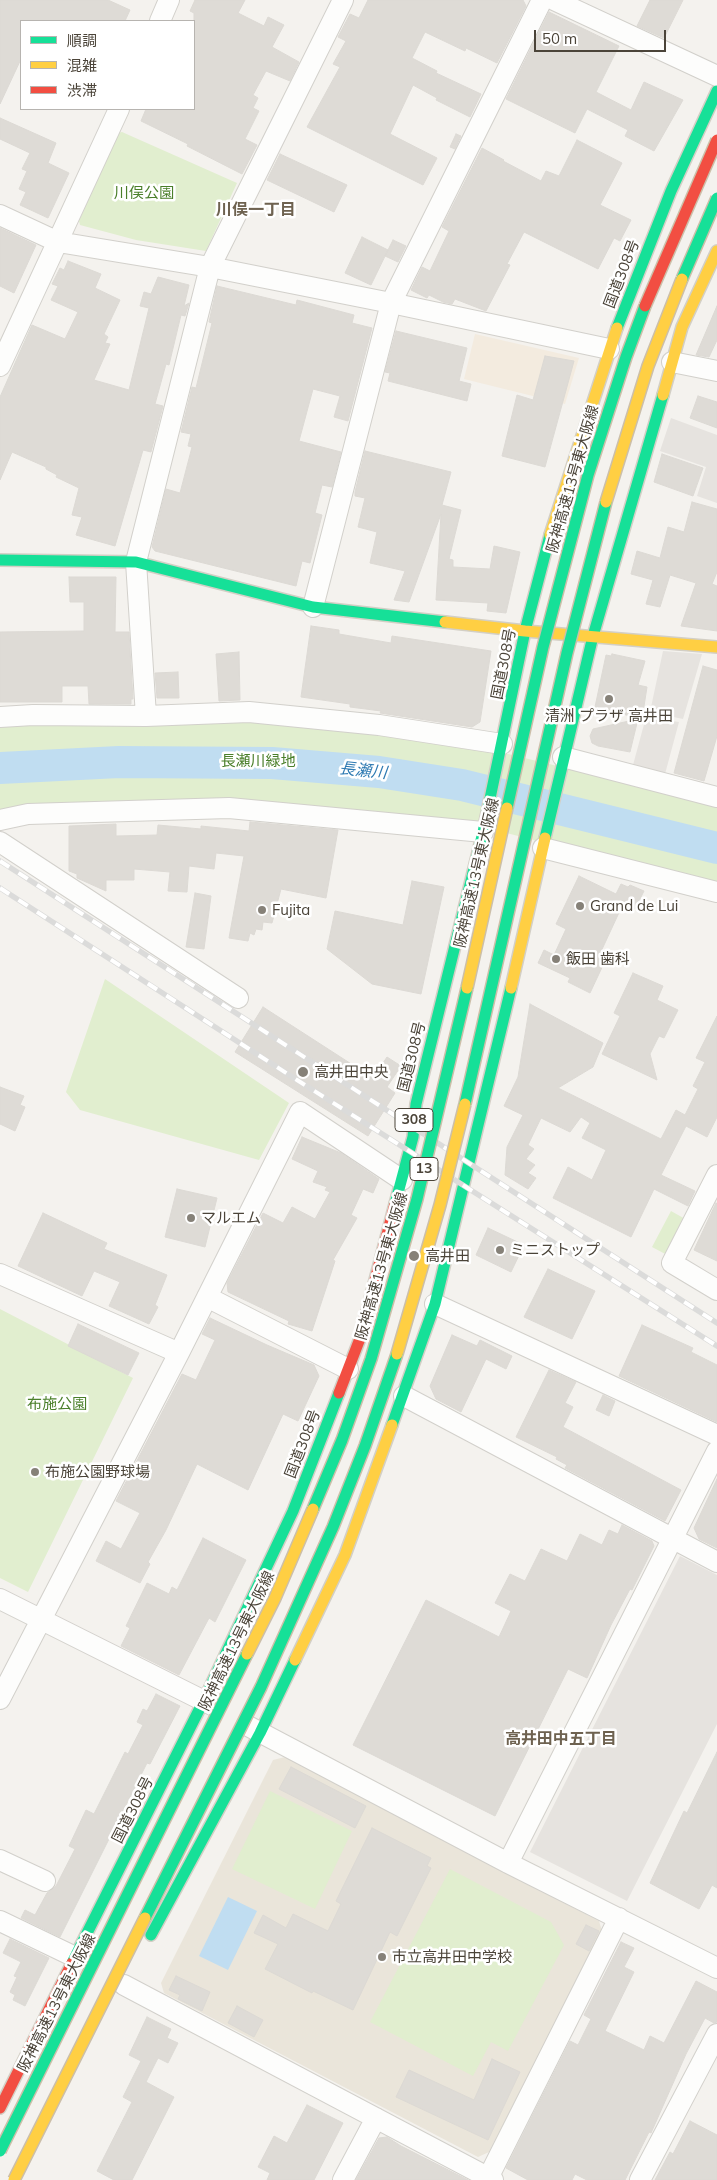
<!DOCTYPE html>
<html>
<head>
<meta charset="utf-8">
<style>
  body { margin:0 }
  #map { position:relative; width:717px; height:2180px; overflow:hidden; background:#f4f2ee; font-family:Mulish,"Noto Sans JP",sans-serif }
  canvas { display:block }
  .legend { position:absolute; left:20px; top:20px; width:175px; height:90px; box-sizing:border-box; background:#fff; border:1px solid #b7b4b0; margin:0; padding:6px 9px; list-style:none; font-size:15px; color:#4b4439 }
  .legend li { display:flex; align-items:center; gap:10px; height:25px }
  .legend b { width:25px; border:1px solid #b7b4b0 }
  .scale { position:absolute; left:534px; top:30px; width:132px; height:22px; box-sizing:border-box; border:2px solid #4b4439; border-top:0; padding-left:6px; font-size:15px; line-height:18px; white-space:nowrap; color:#4b4439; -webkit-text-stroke:4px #fff; paint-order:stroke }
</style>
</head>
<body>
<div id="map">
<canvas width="717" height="2180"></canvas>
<ul class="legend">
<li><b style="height:6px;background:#16e098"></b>順調</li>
<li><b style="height:6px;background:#ffcf43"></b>混雑</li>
<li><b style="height:6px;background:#f24e42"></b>渋滞</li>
</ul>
<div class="scale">50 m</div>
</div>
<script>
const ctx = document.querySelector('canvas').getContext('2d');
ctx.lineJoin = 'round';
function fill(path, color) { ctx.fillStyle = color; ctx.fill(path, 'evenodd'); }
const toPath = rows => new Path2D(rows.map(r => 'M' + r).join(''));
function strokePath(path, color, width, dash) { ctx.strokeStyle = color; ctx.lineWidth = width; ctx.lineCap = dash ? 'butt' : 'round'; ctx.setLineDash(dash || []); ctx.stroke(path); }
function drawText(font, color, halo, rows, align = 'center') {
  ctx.font = font + ' Mulish,"Noto Sans JP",sans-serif'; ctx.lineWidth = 5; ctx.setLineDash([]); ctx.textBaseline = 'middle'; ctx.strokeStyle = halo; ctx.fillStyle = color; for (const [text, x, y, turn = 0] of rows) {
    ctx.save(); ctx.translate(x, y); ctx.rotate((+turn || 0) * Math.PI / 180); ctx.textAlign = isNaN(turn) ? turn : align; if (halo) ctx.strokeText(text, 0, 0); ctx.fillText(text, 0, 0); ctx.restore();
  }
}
const commercial = toPath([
  [475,334,579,358,565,404,464,379]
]);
const education = toPath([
  [285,1757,599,1921,602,1931,489,2152,478,2157,164,1993,161,1983,273,1760]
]);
const green = toPath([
  [122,132,237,183,206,251,136,240,80,225,79,221,117,133],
  [252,717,500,752,717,805,717,888,476,825,0,810,0,725],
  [105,979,289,1103,259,1160,80,1110,66,1092],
  [671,1211,687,1220,669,1256,652,1247],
  [0,1309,133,1378,28,1592,0,1578],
  [270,1791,352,1831,315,1909,232,1869],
  [450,1869,551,1922,564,1945,508,2051,491,2042,473,2076,370,2022]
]);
const parking = toPath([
  [671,418,717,435,717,503,697,496,706,467,660,451],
  [663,651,702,654,683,719,650,712],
  [646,717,679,722,665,774,633,765],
  [680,1556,717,1575,717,1724,627,1901,530,1852]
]);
const water = toPath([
  [228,1897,257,1911,228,1970,199,1956]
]);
const river = toPath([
  [0,768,119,762,272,763,379,772,462,785,717,848]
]);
const building = toPath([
  [0,0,108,0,130,10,125,21,21,21,21,59,0,104,0,0],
  [195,0,245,0,238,13,264,26,268,17,284,25,272,47,299,62,290,81,266,71,253,95,258,98,253,108,259,111,245,139,257,145,242,174,187,146,188,144,141,121,146,109,194,109,194,13,190,11,195,0],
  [368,0,523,0,526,6,497,63,466,48,465,51,425,32,412,58,437,71,436,73,481,94,470,117,436,100,437,98,413,85,390,134,437,158,423,185,307,127,340,67,333,64,346,41,338,37,350,14,359,18,368,0],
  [650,0,683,0,664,38,637,26,650,0],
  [549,12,619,46,596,92,631,110,644,82,683,100,654,151,625,136,628,130,587,109,575,133,506,99,549,12],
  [0,118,56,143,48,163,69,173,48,218,20,205,26,192,19,189,27,171,22,169,30,153,0,139,0,118],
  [456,134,461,136,455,149,450,147,456,134],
  [577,140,622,163,600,205,631,220,620,241,614,238,598,269,524,232,507,264,510,265,486,311,455,299,452,304,443,302,429,295,427,298,411,290,422,267,430,271,449,231,442,227,482,148,504,160,503,161,541,181,546,171,559,176,577,140],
  [280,154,347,185,334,212,267,180,280,154],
  [0,228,36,245,14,293,0,286,0,228],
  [362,237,388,250,371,285,345,273,362,237],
  [393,240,406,246,398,262,385,256,393,240],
  [68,261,101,274,95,288,120,300,104,334,108,337,105,343,110,344,94,380,129,390,149,308,140,306,144,292,151,294,158,277,189,285,184,306,189,303,185,316,181,315,169,365,166,364,155,404,163,406,151,452,143,450,115,546,76,535,82,517,72,515,79,488,56,477,57,475,46,469,46,467,12,452,0,480,0,397,32,325,65,339,78,312,51,300,58,286,52,284,60,268,64,270,68,261],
  [217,286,296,305,297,300,354,315,352,323,372,328,348,421,334,417,340,396,313,389,299,441,341,452,332,487,322,485,315,513,322,515,310,563,302,561,296,586,155,551,152,547,166,489,180,493,192,447,188,446,191,434,181,432,192,387,196,388,212,323,209,322,217,286],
  [717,306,717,340,709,357,696,355,717,306],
  [396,331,467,348,459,381,471,384,467,401,388,381,390,373,385,372,396,331],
  [545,356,574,361,545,467,502,456,517,395,533,400,545,356],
  [698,396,717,402,717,428,690,418,698,396],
  [365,451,451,472,442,505,461,510,449,559,453,560,453,567,490,569,494,546,520,552,506,613,487,611,488,603,436,600,441,514,409,602,394,600,405,571,370,563,377,532,358,527,365,498,355,496,355,492,365,451],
  [662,454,703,468,693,496,654,482,662,454],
  [692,502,717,509,717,572,712,584,717,586,717,631,681,626,696,583,670,575,660,607,646,604,653,580,631,574,637,551,660,558,668,527,684,532,692,502],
  [69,577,116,577,115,632,129,632,133,699,131,699,131,704,89,704,88,686,62,686,62,702,0,702,0,632,84,631,84,602,70,602,69,577],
  [311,626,339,630,339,634,391,643,392,636,491,651,480,722,472,727,380,713,381,711,350,707,350,704,301,697,311,626],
  [239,652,240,700,219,701,216,654,239,652],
  [612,654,645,661,638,685,647,687,642,719,595,707,606,655,611,656,612,654],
  [703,666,717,670,717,736,704,781,674,773,703,666],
  [178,672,179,698,157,698,155,673,178,672],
  [638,719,630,752,598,746,592,743,590,736,593,729,638,719],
  [250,822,338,830,326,898,281,889,272,923,263,922,262,930,256,929,254,935,250,933,248,941,229,938,244,856,216,853,214,869,189,866,187,892,168,891,170,872,134,869,134,880,106,880,106,891,77,878,77,874,69,871,69,826,116,824,116,836,157,835,158,825,201,829,201,826,249,831,250,822],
  [579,876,616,894,621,884,628,887,630,885,644,891,635,909,623,904,598,958,605,961,590,993,568,982,570,978,538,963,544,950,554,955,566,929,556,924,579,876],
  [412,881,444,887,421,994,372,984,327,949,335,911,403,925,412,881],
  [195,893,211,896,204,949,186,947,195,893],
  [633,973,663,986,657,1000,678,1010,664,1038,659,1036,650,1054,657,1080,602,1054,620,1016,614,1013,633,973],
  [530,1004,603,1043,593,1067,558,1088,661,1139,676,1110,685,1115,698,1089,693,1086,705,1062,696,1058,717,1016,717,1117,707,1137,686,1126,661,1175,695,1191,688,1206,654,1189,631,1237,553,1198,568,1167,592,1180,606,1150,582,1138,590,1123,581,1117,570,1132,541,1118,528,1145,534,1149,526,1159,535,1165,528,1173,536,1178,528,1189,505,1175,507,1147,523,1115,504,1106,518,1077,530,1004],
  [263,1007,373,1078,387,1057,401,1066,387,1087,395,1093,368,1136,235,1052,263,1007],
  [0,1087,24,1096,20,1105,25,1107,15,1131,0,1124,0,1087],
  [302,1137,341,1153,379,1179,373,1193,363,1189,351,1215,357,1218,333,1260,335,1261,312,1331,288,1324,289,1321,228,1292,227,1283,263,1213,283,1223,292,1207,315,1219,330,1192,325,1190,327,1187,313,1182,318,1171,292,1159,302,1137],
  [177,1189,217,1198,205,1247,165,1237,177,1189],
  [716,1203,717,1204,717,1261,694,1250,716,1203],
  [43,1213,107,1243,104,1249,167,1275,155,1305,158,1307,149,1324,109,1306,120,1282,94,1271,82,1296,18,1266,43,1213],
  [488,1228,524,1245,511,1272,476,1255,488,1228],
  [548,1269,595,1291,572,1339,524,1317,548,1269],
  [210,1318,267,1345,314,1365,319,1376,298,1421,283,1414,248,1490,197,1464,166,1530,148,1562,150,1564,140,1583,96,1561,106,1541,121,1549,140,1513,116,1501,182,1374,196,1380,215,1340,202,1334,210,1318],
  [78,1324,139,1353,128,1375,68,1346,78,1324],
  [642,1325,693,1348,691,1352,717,1365,717,1422,619,1376,642,1325],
  [452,1335,477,1346,480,1340,512,1356,506,1369,486,1359,461,1412,436,1399,430,1386,452,1335],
  [549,1370,576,1382,565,1403,573,1407,563,1427,681,1490,665,1521,565,1468,567,1465,556,1459,557,1457,516,1437,549,1370],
  [603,1395,615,1401,609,1416,596,1410,603,1395],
  [717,1479,717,1548,699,1539,694,1528,717,1479],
  [622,1525,652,1541,654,1546,632,1590,630,1589,611,1625,587,1678,568,1669,495,1816,353,1745,426,1600,499,1637,511,1611,495,1603,510,1574,525,1581,541,1549,567,1561,580,1534,602,1545,609,1530,618,1534,622,1525],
  [203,1538,246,1560,215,1622,209,1618,179,1675,121,1646,130,1628,126,1626,147,1583,169,1594,172,1587,177,1590,203,1538],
  [156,1694,180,1706,150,1764,147,1763,60,1937,21,1918,25,1910,35,1915,47,1893,56,1886,75,1849,69,1846,86,1810,94,1814,125,1752,128,1754,143,1725,137,1722,143,1709,147,1711,156,1694],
  [717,1752,717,1888,712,1885,699,1909,650,1883,684,1811,687,1813,717,1752],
  [291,1767,366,1806,355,1828,279,1789,291,1767],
  [372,1828,431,1858,427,1866,431,1868,397,1936,390,1932,353,2010,313,1991,312,1993,265,1969,278,1944,254,1933,263,1915,286,1928,293,1914,328,1931,341,1904,336,1901,372,1828],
  [586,1925,599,1931,589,1951,576,1944,586,1925],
  [10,1939,49,1958,25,2006,13,2000,15,1995,10,1992,17,1977,14,1976,21,1962,3,1953,10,1939],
  [621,1942,634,1948,624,1967,634,1972,605,2031,644,2050,650,2036,664,2043,696,1981,717,1992,717,2022,714,2023,705,2018,686,2054,651,2133,649,2132,625,2180,587,2180,575,2174,572,2180,528,2180,506,2168,570,2041,578,2045,591,2019,584,2015,621,1942],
  [176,1976,210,1992,202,2011,178,1999,180,1995,169,1990,176,1976],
  [237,2006,263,2020,254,2037,228,2023,237,2006],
  [147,2017,171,2029,167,2038,178,2043,168,2063,158,2058,146,2082,174,2097,132,2180,114,2180,97,2171,132,2102,123,2097,141,2061,129,2055,147,2017],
  [492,2059,520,2072,488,2140,396,2097,409,2070,474,2100,492,2059],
  [307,2105,343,2123,314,2180,267,2180,270,2173,258,2167,274,2136,287,2143,307,2105],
  [690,2121,717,2135,717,2180,655,2180,670,2152,673,2154,690,2121],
  [387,2137,401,2146,468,2180,356,2180,379,2138,387,2137]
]);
const street = toPath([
  [554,0,717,76],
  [160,21,169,0],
  [0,215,58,242,210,267,391,303,609,349],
  [672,362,717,371],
  [0,366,119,109],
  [313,607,391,303,542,0],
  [146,716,136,562,210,267,343,0],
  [0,717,33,715,146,716,249,712,379,725,502,744],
  [563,757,717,797],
  [0,820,28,814,229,808,483,832],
  [0,842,238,998],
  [543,848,717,892],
  [717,1175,672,1263,717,1290],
  [0,1274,179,1353],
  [207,1297,348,1369],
  [435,1304,717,1435],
  [404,1396,717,1562],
  [0,1599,214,1706],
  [0,1699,179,1353,300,1112,402,1180],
  [248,1726,508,1863,717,1968],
  [0,1860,45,1881],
  [508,1863,717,1451],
  [0,1921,75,1957],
  [124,1985,493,2180],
  [488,2178,619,1918],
  [343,2180,376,2118],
  [640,2180,717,2034]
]);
const fast = toPath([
  [617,328,671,191,717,91],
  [0,560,136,562,313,607,445,622],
  [545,838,593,636,663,395],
  [395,1204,413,1137,416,1104,483,832,525,631,550,535],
  [392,1425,435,1304,511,988],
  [151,1935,260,1733,295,1660],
  [72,1963,204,1700,293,1511,339,1393]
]);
const slow = toPath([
  [663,395,682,327,717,251],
  [550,535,617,328],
  [445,622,525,631,717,647],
  [511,988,545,838],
  [295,1660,345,1555,392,1425]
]);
const jam = toPath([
  [339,1393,359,1341,395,1204],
  [0,2108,72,1963]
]);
const rail = toPath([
  [0,861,717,1323],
  [0,888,297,1080,717,1346]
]);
const fastBridge = toPath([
  [682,279,717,198],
  [507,808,543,647,588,475,626,357,645,306],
  [465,1104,567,653,606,502],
  [313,1509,342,1440,371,1359,417,1199,467,988],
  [145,1918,261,1687,333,1527,365,1446,397,1354],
  [0,2151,247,1654]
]);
const slowBridge = toPath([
  [606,502,648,366,682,279],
  [467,988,507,808],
  [397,1354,440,1205,465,1104],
  [247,1654,275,1598,313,1509],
  [14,2180,145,1918]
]);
const jamBridge = toPath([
  [645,306,717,140]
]);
const markers = [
  [609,699,5,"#868178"],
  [580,906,5,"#868178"],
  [262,910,5,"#868178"],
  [556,959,5,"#868178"],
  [303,1072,6,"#868178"],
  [191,1218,5,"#868178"],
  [500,1250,5,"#868178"],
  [414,1256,6,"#868178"],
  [35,1472,5,"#868178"],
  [382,1957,5,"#868178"]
];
const shields = [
  [414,1120,38],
  [424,1169,28]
];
const shieldNames = [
  ["308",414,1120],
  ["13",424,1169]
];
const parkNames = [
  ["川俣公園",144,193],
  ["長瀬川緑地",258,761],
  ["布施公園",57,1404]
];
const streetNames = [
  ["国道308号",622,274,-69],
  ["阪神高速13号東大阪線",573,479,-74],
  ["国道308号",504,664,-79],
  ["阪神高速13号東大阪線",477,873,-77],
  ["国道308号",412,1057,-76],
  ["阪神高速13号東大阪線",382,1266,-74],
  ["国道308号",303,1444,-69],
  ["阪神高速13号東大阪線",237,1641,-64],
  ["国道308号",133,1810,-63],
  ["阪神高速13号東大阪線",57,2003,-63]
];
const poiNames = [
  ["清洲 プラザ 高井田",609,716,"center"],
  ["Grand de Lui",590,906],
  ["Fujita",272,910],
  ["飯田 歯科",566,959],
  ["高井田中央",314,1072],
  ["マルエム",201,1218],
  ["ミニストップ",510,1250],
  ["高井田",425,1256],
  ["布施公園野球場",45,1472],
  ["市立高井田中学校",392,1957]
];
const neighbourhoodNames = [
  ["川俣一丁目",256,210],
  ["高井田中五丁目",561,1739]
];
const waterNames = [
  ["長瀬川",363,771,6]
];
fill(commercial, '#f3ebdf');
fill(education, '#eae5da');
fill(green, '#e1eecf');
fill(parking, '#e6e3df');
fill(water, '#c0ddf1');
strokePath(river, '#c0ddf1', 32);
fill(building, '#dedbd6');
strokePath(building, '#dcd9d4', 1);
strokePath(street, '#d2d0cb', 22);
strokePath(fast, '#d3cfc5', 14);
strokePath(slow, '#d3cfc5', 14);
strokePath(jam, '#d3cfc5', 14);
strokePath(street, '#fdfdfc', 20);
strokePath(fast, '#16e098', 11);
strokePath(slow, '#ffcf43', 11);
strokePath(jam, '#f24e42', 11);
strokePath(rail, '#dbdbda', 5.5);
strokePath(rail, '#fff', 4, [11]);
strokePath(fastBridge, '#ccbfa9', 14, []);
strokePath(slowBridge, '#ccbfa9', 14, []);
strokePath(jamBridge, '#ccbfa9', 14, []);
strokePath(fastBridge, '#16e098', 11);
strokePath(slowBridge, '#ffcf43', 11);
strokePath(jamBridge, '#f24e42', 11);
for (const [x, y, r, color] of markers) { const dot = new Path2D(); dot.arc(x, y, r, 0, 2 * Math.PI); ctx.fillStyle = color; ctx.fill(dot); strokePath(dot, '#fff', 2); }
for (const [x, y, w] of shields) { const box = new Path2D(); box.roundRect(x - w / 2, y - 11.5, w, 23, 4); ctx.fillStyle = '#fff'; ctx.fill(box); strokePath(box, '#4b4439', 1); }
drawText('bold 14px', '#4b4439', null, shieldNames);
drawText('15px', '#4a7f2a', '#fff', parkNames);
drawText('15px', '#4b4439', '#fff', streetNames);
drawText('15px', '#4b4439', '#fff', poiNames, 'left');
drawText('bold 16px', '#6e6250', '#fff', neighbourhoodNames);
drawText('italic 16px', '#2e7ab2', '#fff', waterNames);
</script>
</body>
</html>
